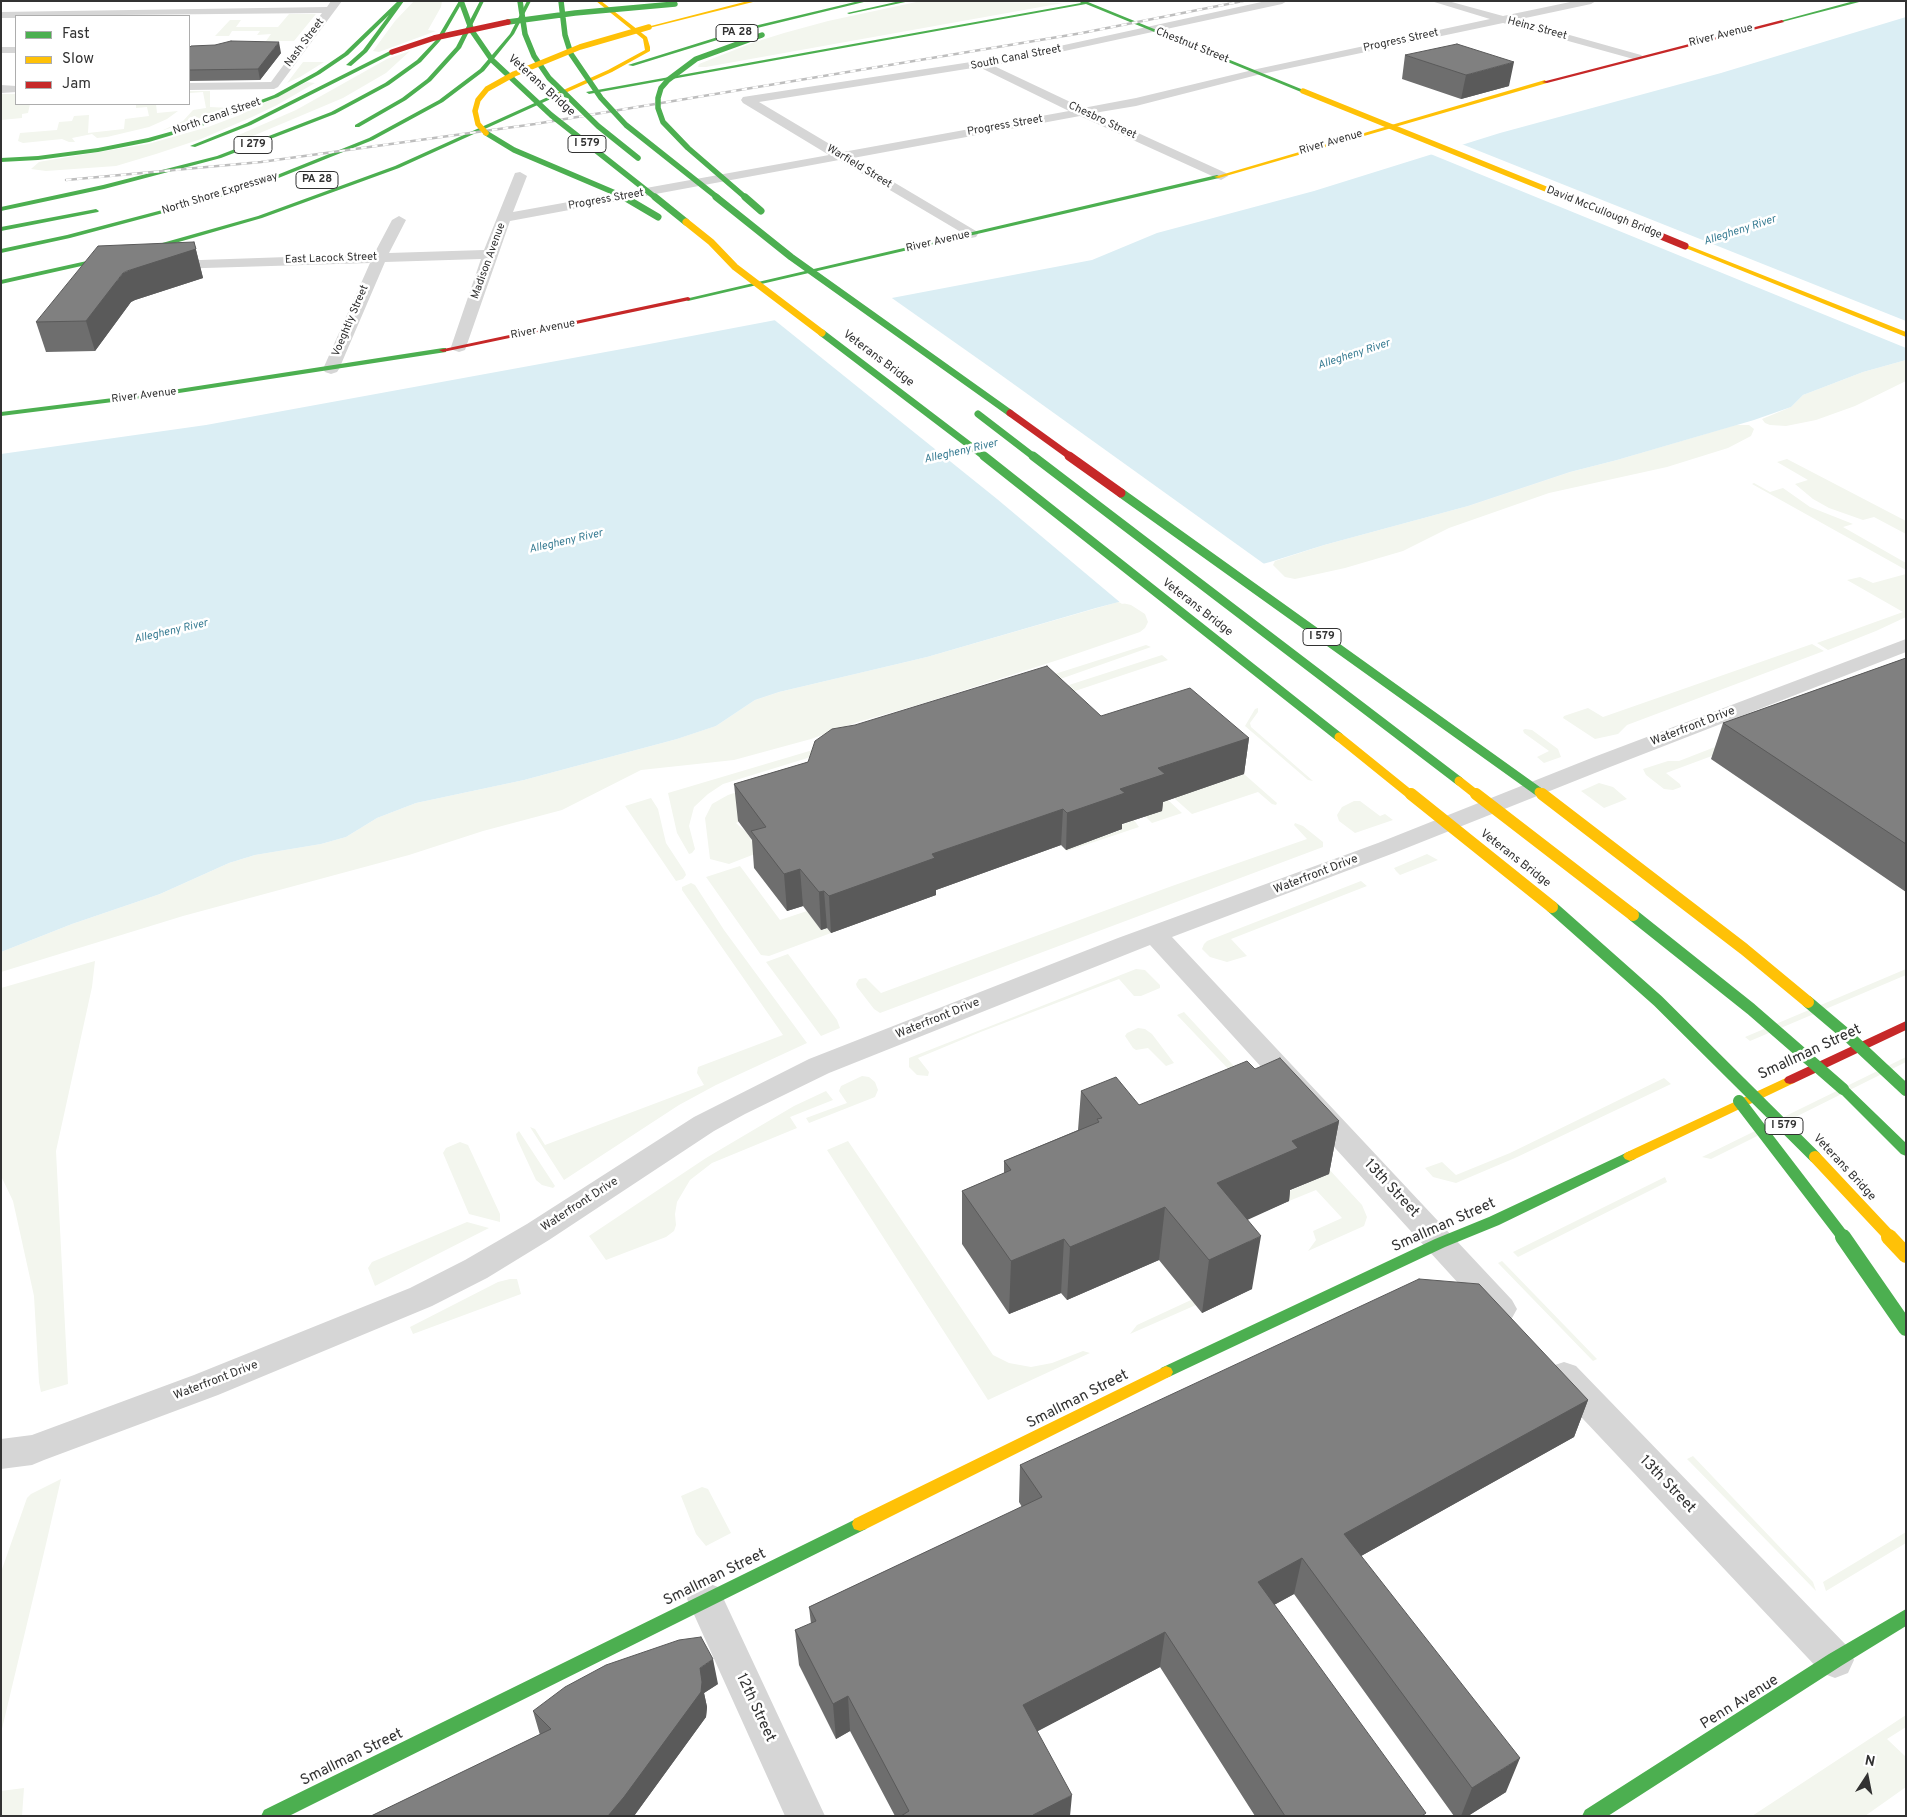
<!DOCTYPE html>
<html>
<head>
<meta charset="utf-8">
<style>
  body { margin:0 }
  #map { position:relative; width:1907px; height:1817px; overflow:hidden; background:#fff; font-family:Overpass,sans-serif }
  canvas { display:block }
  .frame { position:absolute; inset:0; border:2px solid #323232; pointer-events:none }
  .legend { position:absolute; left:15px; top:15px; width:175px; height:90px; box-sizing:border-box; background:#fff; border:1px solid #adadad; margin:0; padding:6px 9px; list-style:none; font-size:15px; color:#323232 }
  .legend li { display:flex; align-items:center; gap:10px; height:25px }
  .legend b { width:25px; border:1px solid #adadad }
  .north { position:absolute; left:1842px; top:1752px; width:50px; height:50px; -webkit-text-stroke:4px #fff; paint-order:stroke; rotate:11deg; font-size:14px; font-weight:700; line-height:20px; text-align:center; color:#323232 }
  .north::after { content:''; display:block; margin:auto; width:18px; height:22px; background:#323232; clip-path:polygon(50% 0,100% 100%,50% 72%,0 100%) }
</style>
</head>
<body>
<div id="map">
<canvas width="1907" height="1817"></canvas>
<div class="frame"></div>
<ul class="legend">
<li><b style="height:6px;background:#4caf50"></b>Fast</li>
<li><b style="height:6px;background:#ffc107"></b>Slow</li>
<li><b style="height:6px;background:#c62828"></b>Jam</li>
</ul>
<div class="north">N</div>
</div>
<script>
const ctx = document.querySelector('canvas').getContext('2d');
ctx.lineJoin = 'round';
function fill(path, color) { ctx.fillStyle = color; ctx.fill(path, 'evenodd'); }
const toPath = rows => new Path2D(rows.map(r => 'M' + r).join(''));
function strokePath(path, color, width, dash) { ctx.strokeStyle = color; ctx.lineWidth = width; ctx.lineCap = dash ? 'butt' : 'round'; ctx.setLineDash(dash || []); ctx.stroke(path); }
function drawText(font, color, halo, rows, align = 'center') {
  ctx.font = font + ' Overpass,sans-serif'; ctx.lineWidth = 5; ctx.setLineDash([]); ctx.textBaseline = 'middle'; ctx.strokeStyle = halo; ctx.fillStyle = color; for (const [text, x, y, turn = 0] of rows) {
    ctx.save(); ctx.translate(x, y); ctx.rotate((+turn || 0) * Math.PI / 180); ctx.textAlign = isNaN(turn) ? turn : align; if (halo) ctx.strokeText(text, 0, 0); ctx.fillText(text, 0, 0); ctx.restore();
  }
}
const green = toPath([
  [414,1,442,1,441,7,428,30,436,31,379,52,373,51,395,21],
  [921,1,1063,3,706,67,698,67,699,64,752,43,784,33,828,21],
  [289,14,316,14,294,41,266,41,271,34,257,35,260,31,232,31,229,36,215,36,230,20,241,20,236,27,278,27],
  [410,51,386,73,343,98,248,138,234,137,296,110,387,59],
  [303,62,324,62,300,77,287,83],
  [307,82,315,83,277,105,252,117,201,139,156,154,116,166,46,171,31,169,39,162,44,161,148,144,208,127,240,115],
  [190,91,210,91,210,107,231,108,161,131,183,121,193,110,206,108,203,92,190,93],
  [1,94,16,94,16,104,30,104,28,113,22,114,22,118,1,120],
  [136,104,156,104,157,113,178,111,167,119,149,127,107,137,97,138,92,134,72,138,75,142,69,142,62,139,23,143,18,141,20,133,57,130,59,122,72,121,74,116,89,115,88,133,124,129,125,119,149,116,147,107,136,108],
  [1906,360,1906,381,1855,406,1816,420,1786,426,1770,425,1765,423,1762,419,1791,407,1803,395,1863,372],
  [1736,425,1749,425,1754,429,1751,436,1728,448,1667,467,1549,493,1449,528,1403,551,1345,568,1295,579,1285,577,1273,565,1275,561,1324,545,1468,506,1570,472,1617,460],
  [1787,459,1906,521,1906,534,1874,517,1863,520,1829,508,1813,499,1795,484,1808,480,1777,462],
  [1754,483,1770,492,1783,488,1810,507,1853,524,1843,527,1906,563,1906,570,1752,484],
  [1906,574,1906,617,1876,631,1828,650,1817,643,1903,612,1847,580,1860,577,1873,583],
  [1118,602,1131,605,1145,614,1148,622,1145,628,1140,632,1061,659,921,704,858,722,811,739,734,760,641,770,562,810,483,831,409,855,183,916,1,972,1,952,72,924,160,894,229,863,255,855,321,844,346,837,377,818,416,803,524,780,677,739,716,726,755,700,779,692,927,657],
  [1812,644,1824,651,1627,725,1618,734,1595,739,1563,718,1564,716,1588,708,1603,717],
  [1146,645,1151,647,1032,689,723,784,708,794,694,807,689,826,695,849,692,853,689,854,677,833,668,793,860,736],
  [1162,655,1168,660,1045,701,745,819,736,823,746,832,760,852,729,864,710,859,705,818,712,804,728,795],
  [1880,683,1728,750,1666,773,1680,784,1681,787,1673,790,1664,789,1646,775,1643,769,1668,761,1679,761],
  [1258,708,1258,712,1250,723,1251,727,1313,781,1308,780,1245,726,1255,709],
  [1525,729,1532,730,1558,749,1561,757,1544,763,1537,757,1549,751,1524,733,1523,730],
  [1244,774,1277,803,1276,805,1272,804,1258,792,1192,814,1174,798],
  [1599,783,1613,787,1627,799,1604,808,1581,791],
  [1153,786,1182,813,1152,823,1145,816,1162,811],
  [651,798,658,809,666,843,685,872,686,875,683,879,676,881,625,806],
  [1354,801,1360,801,1380,816,1385,814,1393,820,1355,833,1339,821,1337,815,1342,807],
  [1134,820,1139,827,1067,851,1066,850,1121,830,1118,826],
  [1295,823,1303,826,1323,842,1323,847,880,1013,874,1009,857,987,856,984,859,979,866,978,881,993,1172,886,1307,839,1294,825],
  [1427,854,1438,860,1400,875,1396,871,1394,868],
  [740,866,780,920,807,911,821,930,827,928,831,933,769,956,761,955,706,877],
  [1361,881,1367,886,1231,939,1247,956,1227,962,1210,957,1202,949,1204,944,1207,941],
  [691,883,695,885,724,930,807,1043,716,1085,679,1105,564,1180,530,1127,535,1129,545,1145,704,1085,697,1073,698,1067,783,1035,682,890,682,887],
  [788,954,837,1020,840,1028,821,1036,766,962],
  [95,961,92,987,56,1151,68,1384,41,1392,39,1382,34,1296,13,1201,1,1176,1,988],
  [1136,969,1145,970,1160,985,1160,988,1141,996,1134,996,1119,979,978,1033,918,1058,929,1072,928,1076,917,1075,909,1067,909,1058],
  [1906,969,1906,975,1750,1041,1745,1037],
  [1184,1012,1362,1205,1367,1217,1364,1226,1308,1251,1316,1240,1313,1231,1342,1218,1316,1190,1289,1201,1283,1194,1328,1174,1177,1015],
  [1138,1028,1145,1029,1152,1034,1174,1063,1166,1066,1148,1048,1136,1050,1133,1048,1125,1036,1127,1033],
  [1906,1057,1906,1062,1711,1159,1702,1157],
  [862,1076,869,1077,875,1082,878,1090,875,1097,809,1123,806,1118,847,1103,839,1091,841,1086],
  [1664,1078,1671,1084,1515,1158,1456,1183,1433,1177,1425,1168,1442,1162,1456,1175,1510,1153],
  [826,1091,833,1100,790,1117,797,1128,712,1163,690,1180,677,1202,675,1214,676,1225,674,1231,666,1237,606,1260,589,1236,706,1158,794,1106],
  [519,1131,555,1186,553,1188,542,1185,536,1180,517,1139,516,1134],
  [848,1141,993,1355,1009,1363,1031,1367,1052,1363,1083,1351,1090,1353,988,1400,827,1150],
  [460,1142,468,1145,500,1214,500,1222,469,1214,443,1153,446,1148],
  [1665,1177,1667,1182,1518,1257,1513,1252],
  [467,1222,489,1228,375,1286,368,1268,372,1262],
  [1502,1261,1504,1263,1597,1359,1593,1361,1498,1263],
  [510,1279,517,1279,521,1294,413,1334,410,1327,498,1282],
  [1191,1300,1196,1305,1130,1334,1137,1325],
  [1693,1456,1813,1582,1816,1591,1687,1459],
  [61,1479,46,1544,1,1733,1,1572,27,1498,31,1494],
  [702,1487,708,1489,731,1533,706,1546,696,1534,681,1496],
  [1906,1532,1906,1543,1826,1591,1823,1582],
  [1906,1715,1906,1727,1887,1739,1906,1757,1906,1787,1865,1816,1752,1816],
  [24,1788,22,1816,1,1816,1,1791]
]);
const water = toPath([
  [1906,17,1906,360,1863,372,1803,395,1791,407,1754,420,1617,460,1570,472,1468,506,1324,545,1270,562,1096,608,927,657,779,692,755,700,716,726,677,739,524,780,416,803,377,818,346,837,321,844,255,855,229,863,160,894,72,924,1,952,1,454,206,425,644,345,1092,260,1157,233,1314,191,1500,133,1721,73]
]);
const pier = toPath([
  [1459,143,1906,321,1906,348,1428,153],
  [889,296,994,370,1267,566,1122,604,997,499,772,318]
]);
const street = toPath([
  [331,1,342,1,278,87,274,89,189,90,189,83,271,82,322,13,16,16,16,18,1,18,1,12,327,7,331,1],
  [1266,1,1287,1,1282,4,1023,60,992,65,1083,108,1136,98,1257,69,1490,19,1431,1,1448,1,1503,16,1575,1,1596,1,1591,4,1516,20,1641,55,1643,57,1637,60,1503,23,1257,75,1136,106,1094,113,1226,173,1228,176,1221,180,1080,116,853,158,976,231,978,234,976,237,971,238,839,160,510,221,465,350,459,352,453,350,451,347,481,259,385,262,339,369,337,372,331,374,325,372,323,369,370,263,172,269,167,268,165,265,167,262,172,261,374,254,392,220,399,216,406,220,389,253,484,250,515,173,520,172,527,176,513,212,829,155,743,103,741,100,743,97,1023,54,1266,1],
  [979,67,1069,111,843,152,759,102,979,67],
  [1,47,16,47,16,53,1,53,1,47],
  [1,85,16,86,16,92,1,93,1,85],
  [1906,639,1906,652,1610,767,1394,853,1172,937,1512,1300,1517,1309,1512,1318,1501,1322,1490,1318,1150,945,829,1073,745,1114,714,1131,549,1240,487,1278,432,1306,218,1395,44,1460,32,1465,1,1469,1,1439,32,1435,194,1375,410,1288,465,1260,527,1224,694,1117,809,1059,1118,938,1378,843,1594,757,1906,639],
  [1564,1362,1576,1366,1848,1647,1854,1660,1848,1673,1835,1678,1822,1673,1552,1386,1548,1376,1552,1366,1564,1362],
  [705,1582,718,1587,825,1816,785,1816,687,1599,692,1587,705,1582]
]);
const fast = toPath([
  [398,1,404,1,367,52,351,66,346,65,363,50,389,15,348,55,320,74,278,97,199,127,149,142,98,152,38,160,1,162,1,158,38,156,98,148,148,138,195,125,274,95,316,72,344,53,398,1],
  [459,1,463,1,440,41,421,62,389,85,335,114,221,158,104,189,1,211,1,207,103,185,217,156,331,112,385,83,417,60,436,40,459,1],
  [480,1,484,1,461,48,431,81,406,100,359,127,355,127,355,125,402,98,427,79,456,47,480,1],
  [527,1,531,1,514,34,484,71,443,102,373,140,276,179,212,200,70,238,1,253,1,249,67,235,208,198,272,177,369,138,439,100,480,69,510,34,527,1],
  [859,1,868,1,753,29,633,66,628,65,750,27,859,1],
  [900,1,910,1,849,14,847,13,900,1],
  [1079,1,1088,2,1306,91,1301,92,1086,4,589,94,586,92,1081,3,1079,1],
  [1854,1,1863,1,1782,22,1780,21,1854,1],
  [392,50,394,53,251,125,195,147,190,146,247,123,392,50],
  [559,92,564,93,399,168,262,218,144,252,1,284,1,280,141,249,258,216,395,166,559,92],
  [1217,175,1219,176,1219,178,688,301,685,299,1217,175],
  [96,209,99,211,98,212,1,231,1,227,96,209],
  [443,348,446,348,446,352,153,397,1,416,1,412,153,393,443,348],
  [1843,1084,1847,1086,1906,1143,1906,1156,1901,1154,1839,1092,1837,1089,1839,1086,1843,1084],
  [1630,1151,1635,1153,1637,1156,1635,1159,1499,1225,1445,1247,1171,1376,1166,1378,1161,1376,1159,1372,1161,1368,1435,1239,1489,1217,1630,1151],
  [860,1517,866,1519,868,1524,866,1529,289,1816,261,1816,264,1810,860,1517],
  [1906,1609,1906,1626,1841,1666,1608,1816,1582,1816,1585,1810,1829,1654,1906,1609]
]);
const slow = toPath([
  [596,1,601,1,647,37,650,47,650,51,612,72,563,94,559,94,559,92,608,70,645,50,643,39,596,1],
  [748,1,757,1,649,28,647,27,748,1],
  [1545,80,1547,83,1219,178,1214,177,1545,80],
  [1683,245,1687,245,1906,332,1906,337,1683,247,1683,245],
  [1790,1076,1794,1077,1796,1080,1794,1083,1635,1159,1630,1161,1625,1159,1623,1156,1625,1153,1790,1076],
  [1166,1366,1171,1368,1173,1372,1171,1376,866,1529,860,1531,854,1529,852,1524,854,1519,1166,1366]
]);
const jam = toPath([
  [1782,20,1784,22,1547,83,1542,82,1782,20],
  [688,297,690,298,690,300,443,352,439,350,688,297],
  [1906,1021,1906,1030,1794,1083,1790,1084,1786,1083,1784,1080,1786,1077,1906,1021]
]);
const rail = toPath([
  [66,180,261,162,535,124,1082,33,1243,1]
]);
const fastBridgeFar4 = toPath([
  [461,1,472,31,492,60,551,115,656,198],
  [520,1,525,34,534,56,549,78,598,126,638,158],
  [561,1,565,35,571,54,601,98,626,125,718,198],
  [508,22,575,13,675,4],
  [486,133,514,150,627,198],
  [746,198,688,148,663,122,658,108,658,98,661,88,668,80,696,59,762,35]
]);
const fastBridgeFar3 = toPath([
  [624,197,658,217],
  [655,197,686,222],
  [716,197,791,257,1010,413],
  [745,197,761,211],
  [822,333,985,457],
  [978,414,1034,457]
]);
const fastBridgeFar2 = toPath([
  [984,456,1339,737],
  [1033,456,1459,781],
  [1121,493,1539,792]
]);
const fastBridgeFar1 = toPath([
  [1552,907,1658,1001,1815,1157],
  [1633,915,1751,1009,1843,1089],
  [1808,1002,1847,1035,1906,1090],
  [1739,1101,1844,1238]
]);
const fastBridge = toPath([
  [1843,1237,1906,1328]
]);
const slowBridgeFar4 = toPath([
  [1303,91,1568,198],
  [486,133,478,124,475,111,478,100,487,89,514,74,580,47,649,27]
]);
const slowBridgeFar3 = toPath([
  [1565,197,1617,218],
  [686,222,711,242,735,267,822,333]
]);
const slowBridgeFar2 = toPath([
  [1339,737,1412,796],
  [1459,781,1478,796],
  [1539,792,1544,796]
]);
const slowBridgeFar1 = toPath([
  [1411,794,1552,907],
  [1476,794,1633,915],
  [1542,794,1744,949,1808,1002],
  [1815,1157,1891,1238]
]);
const slowBridge = toPath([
  [1889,1237,1906,1255]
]);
const jamBridgeFar2 = toPath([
  [392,52,434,38,508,22]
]);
const jamBridgeFar1 = toPath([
  [1617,218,1685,246],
  [1010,413,1071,457]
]);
const jamBridge = toPath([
  [1069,456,1121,493]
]);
const wall = toPath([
  [189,48,281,53,260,80,189,81],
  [1405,55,1509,86,1461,99,1402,79],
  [194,242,203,278,135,300,131,302,95,351,46,352,36,322],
  [1906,658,1906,892,1711,759,1723,723],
  [1101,716,1249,738,1244,774,1163,802,1162,811,1122,824,1122,829,1066,850,1061,845,936,890,936,895,831,933,827,928,821,930,803,906,787,911,754,868,752,840,738,821,734,784,808,762],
  [1255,1069,1339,1121,1329,1174,1290,1190,1289,1201,1247,1219,1252,1289,1202,1313,1159,1260,1067,1300,1061,1293,1009,1314,962,1244,962,1191,1004,1173,1004,1161,1078,1130,1081,1091,1139,1105],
  [1588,1400,1574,1437,1361,1556,1506,1792,1468,1816,1454,1816,1294,1594,1274,1605,1425,1816,1255,1816,1160,1667,1037,1731,1070,1816,895,1816,850,1731,836,1739,799,1665,795,1630,811,1624,809,1607,1022,1507,1019,1502,1020,1465],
  [718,1684,704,1693,707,1707,706,1717,634,1816,371,1816,540,1735,533,1711]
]);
const shadedWall = toPath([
  [279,42,281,53,260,80,258,69],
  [1514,62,1509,86,1461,99,1466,75],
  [194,242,203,278,135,300,131,302,95,351,86,321,123,273],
  [1249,738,1244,774,1163,802,1162,811,1122,824,1122,829,1066,850,1067,813,1120,789,1158,768],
  [1063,809,1061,845,936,890,936,895,831,933,829,896,932,854],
  [800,869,803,906,787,911,784,874],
  [824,891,827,928,821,930,819,892],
  [1339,1121,1329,1174,1290,1190,1289,1201,1210,1237,1217,1183,1292,1141],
  [1165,1207,1159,1260,1067,1300,1070,1247],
  [1261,1236,1252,1289,1202,1313,1209,1260],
  [1064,1239,1061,1293,1009,1314,1011,1261],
  [1588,1400,1574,1437,1336,1570,1344,1534],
  [1302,1558,1294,1594,1250,1618,1258,1582],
  [1165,1632,1160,1667,1021,1740,1023,1705],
  [713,1659,718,1684,704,1693,707,1707,706,1717,634,1816,608,1816,700,1668],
  [848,1696,850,1731,836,1739,833,1704],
  [1520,1758,1506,1792,1468,1816,1461,1816,1472,1788],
  [1072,1795,1070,1816,1033,1816,1033,1815]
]);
const building = toPath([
  [231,41,279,42,258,69,189,70,189,48,191,46,215,45,231,41],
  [1457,44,1514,62,1466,75,1405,55,1457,44],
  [194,242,196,249,127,271,123,273,86,321,36,322,98,246,194,242],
  [1906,658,1906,844,1723,723,1906,658],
  [1047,666,1101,716,1190,688,1249,738,1158,768,1165,774,1120,789,1125,793,1067,813,1063,809,932,854,935,858,829,896,824,891,819,892,800,869,784,874,751,831,766,827,734,784,808,762,815,741,832,729,855,725,1047,666],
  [1280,1058,1339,1121,1292,1141,1298,1148,1217,1183,1261,1236,1209,1260,1165,1207,1070,1247,1064,1239,1011,1261,962,1191,1011,1170,1004,1161,1099,1122,1097,1119,1102,1118,1081,1091,1116,1077,1139,1105,1247,1061,1255,1069,1280,1058],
  [1419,1279,1479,1284,1588,1400,1344,1534,1520,1758,1472,1788,1302,1558,1258,1582,1426,1813,1422,1816,1285,1816,1165,1632,1023,1705,1072,1795,1033,1815,1034,1816,901,1816,909,1811,848,1696,833,1704,795,1630,816,1621,809,1607,1042,1497,1020,1465,1419,1279],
  [701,1637,713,1659,700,1668,702,1682,701,1692,624,1797,608,1816,371,1816,551,1729,533,1711,565,1687,606,1665,679,1640,701,1637]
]);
const farStreetnames = [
  ["Heinz Street",1537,29,15],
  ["River Avenue",1721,36,-14],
  ["Progress Street",1401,41,-12],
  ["Nash Street",305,43,-53],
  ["Chestnut Street",1192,46,22],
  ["South Canal Street",1016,58,-11],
  ["North Canal Street",217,117,-19],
  ["Chesbro Street",1102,121,25],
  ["Progress Street",1005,126,-10],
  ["River Avenue",1331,143,-16],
  ["Warfield Street",859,167,31],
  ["North Shore Expressway",220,194,-17],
  ["Progress Street",606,200,-10],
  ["David McCullough Bridge",1604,213,22],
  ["River Avenue",938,242,-13],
  ["East Lacock Street",331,259,-2],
  ["Madison Avenue",489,261,-70],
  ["Voeghtly Street",351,321,-67],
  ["River Avenue",543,330,-11],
  ["River Avenue",144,396,-7]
];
const shields = [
  [737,33,42],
  [587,144,38],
  [253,145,38],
  [317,180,42],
  [1322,637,38],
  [1784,1126,38]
];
const shieldNames = [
  ["PA 28",737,33],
  ["I 579",587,144],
  ["I 279",253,145],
  ["PA 28",317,180],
  ["I 579",1322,637],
  ["I 579",1784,1126]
];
const farWaternames = [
  ["Allegheny River",1740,231,-18],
  ["Allegheny River",1354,355,-18],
  ["Allegheny River",961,452,-13],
  ["Allegheny River",566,542,-13],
  ["Allegheny River",171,632,-13]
];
const streetNames = [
  ["Veterans Bridge",541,86,42],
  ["Veterans Bridge",878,359,37],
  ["Veterans Bridge",1197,608,38],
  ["Waterfront Drive",1693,727,-21],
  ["Veterans Bridge",1515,859,38],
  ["Waterfront Drive",1316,875,-21],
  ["Waterfront Drive",938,1019,-22],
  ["Veterans Bridge",1844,1168,47],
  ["Waterfront Drive",580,1205,-33],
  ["Waterfront Drive",216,1381,-21]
];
const nearStreetnames = [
  ["Smallman Street",1810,1053,-25],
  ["13th Street",1391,1189,47],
  ["Smallman Street",1444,1226,-24],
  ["Smallman Street",1078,1400,-27],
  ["13th Street",1667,1485,46],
  ["Smallman Street",715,1578,-26],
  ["Penn Avenue",1740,1703,-32],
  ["12th Street",755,1708,65],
  ["Smallman Street",352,1758,-26]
];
fill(green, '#f3f6ee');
fill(water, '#dbeef4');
fill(pier, '#fff');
fill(street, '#d6d6d6');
fill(fast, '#4caf50');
fill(slow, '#ffc107');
fill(jam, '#c62828');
strokePath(rail, '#bebebe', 2.5);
strokePath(rail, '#fff', 2, [5.5]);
strokePath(fastBridgeFar4, '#4caf50', 5.5);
strokePath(fastBridgeFar3, '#4caf50', 7);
strokePath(fastBridgeFar2, '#4caf50', 9);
strokePath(fastBridgeFar1, '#4caf50', 12);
strokePath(fastBridge, '#4caf50', 16);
strokePath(slowBridgeFar4, '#ffc107', 5.5);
strokePath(slowBridgeFar3, '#ffc107', 7);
strokePath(slowBridgeFar2, '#ffc107', 9);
strokePath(slowBridgeFar1, '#ffc107', 12);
strokePath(slowBridge, '#ffc107', 16);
strokePath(jamBridgeFar2, '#c62828', 5.5);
strokePath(jamBridgeFar1, '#c62828', 7);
strokePath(jamBridge, '#c62828', 9);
fill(wall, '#6e6e6e');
fill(shadedWall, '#5a5a5a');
fill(building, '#808080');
strokePath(building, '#5a5a5a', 1);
drawText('11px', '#323232', '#fff', farStreetnames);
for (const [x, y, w] of shields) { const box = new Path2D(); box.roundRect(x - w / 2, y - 8.5, w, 17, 4); ctx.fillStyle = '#fff'; ctx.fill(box); strokePath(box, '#323232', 1); }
drawText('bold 11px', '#323232', null, shieldNames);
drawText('italic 11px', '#387c93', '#fff', farWaternames);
drawText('12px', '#323232', '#fff', streetNames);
drawText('15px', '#323232', '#fff', nearStreetnames);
</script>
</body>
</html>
